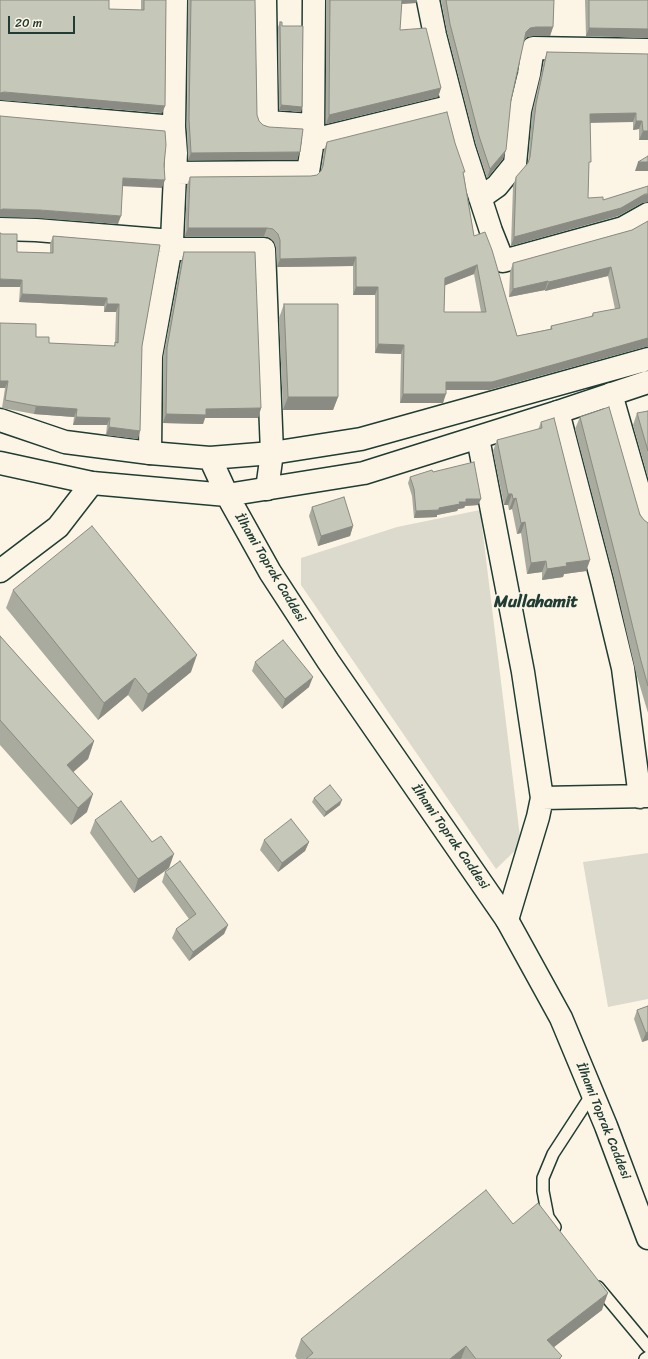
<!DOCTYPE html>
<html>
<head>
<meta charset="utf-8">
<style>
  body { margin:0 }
  #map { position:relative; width:648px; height:1359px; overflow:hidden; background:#fcf5e5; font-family:Sriracha,sans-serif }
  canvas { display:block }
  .scale { position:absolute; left:8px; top:16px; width:67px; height:18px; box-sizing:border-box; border:2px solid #1f3d34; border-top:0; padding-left:5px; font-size:12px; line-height:14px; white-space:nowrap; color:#1f3d34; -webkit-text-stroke:3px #fcf5e5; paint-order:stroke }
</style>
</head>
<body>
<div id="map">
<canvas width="648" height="1359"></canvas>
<div class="scale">20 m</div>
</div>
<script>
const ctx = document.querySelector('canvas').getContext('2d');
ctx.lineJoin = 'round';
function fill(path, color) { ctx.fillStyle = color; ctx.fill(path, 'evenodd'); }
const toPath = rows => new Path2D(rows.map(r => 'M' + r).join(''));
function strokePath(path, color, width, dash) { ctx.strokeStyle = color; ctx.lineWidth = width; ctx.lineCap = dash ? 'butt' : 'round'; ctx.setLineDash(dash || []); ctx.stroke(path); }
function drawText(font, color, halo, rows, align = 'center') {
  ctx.font = font + ' Sriracha,sans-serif'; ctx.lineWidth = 3.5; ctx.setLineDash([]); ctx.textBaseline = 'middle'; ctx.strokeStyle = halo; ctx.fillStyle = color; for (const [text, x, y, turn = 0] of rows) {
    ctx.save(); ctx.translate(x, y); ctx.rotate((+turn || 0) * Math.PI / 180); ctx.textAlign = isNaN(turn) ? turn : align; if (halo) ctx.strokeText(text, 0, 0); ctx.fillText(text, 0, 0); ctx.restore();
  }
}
const green = toPath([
  [480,510,521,845,496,869,301,585,301,558,397,527],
  [648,853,648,999,608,1007,583,862]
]);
const lane = toPath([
  [555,1227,548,1217,543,1191,543,1178,553,1154,592,1094],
  [598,1287,648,1347],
  [645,1359,648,1357]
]);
const street = toPath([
  [265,0,267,122,312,125],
  [428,0,435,35,464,148,491,231,503,261,623,228,648,214],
  [0,112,174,127],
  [313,140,453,106],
  [174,173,308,172,313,140,314,0],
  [480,198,497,186,515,164,520,111,529,74,533,48,648,50],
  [0,229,36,230,172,241,174,249,264,249,272,453,267,489],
  [611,394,648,523],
  [558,412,602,581,623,668,640,797],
  [478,438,523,672,542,798,538,817,507,920],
  [150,453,151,356,172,241,176,153,174,127,176,0],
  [0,571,58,527,92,483],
  [542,798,648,796]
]);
const secondary = toPath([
  [0,420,65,442,150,453,210,458,272,453,361,439,648,359],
  [210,458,227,495,270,572,328,661,507,920,561,1018,606,1126,648,1238],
  [0,463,92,483,227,495,364,473,558,412,648,382]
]);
const wall = toPath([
  [141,0,166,0,165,106,162,113,1,100,109,9,141,10],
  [188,0,255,0,257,115,259,121,297,160,188,160,187,127],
  [326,0,417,0,416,3,401,4,400,30,441,88,438,97,326,124],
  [441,0,554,0,553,27,550,36,533,36,527,37,524,40,511,100,503,159,487,178,476,145,447,32],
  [585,0,648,0,648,38,586,36],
  [280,22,302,107,301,112,279,110,278,27],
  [547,52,648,54,648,140,639,140,639,129,633,130,633,122,590,122,588,198,603,200,648,186,648,202,642,203,618,216,511,246,513,186,516,177,528,164,532,113,544,61],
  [327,142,464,175,474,236,517,336,550,329,551,326,591,317,593,313,615,309,608,276,545,291,545,290,509,297,510,272,513,263,632,230,648,221,648,347,645,347,489,390,446,390,443,403,400,403,401,354,375,353,375,295,353,295,353,266,277,267,276,248,274,242,270,238,264,236,185,236,187,185,190,177,311,176,317,175,321,171,324,150],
  [474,274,481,312,444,312,445,285],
  [53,236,160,245,142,346,138,439,106,435,107,425,73,425,74,417,34,414,2,408,5,388,0,388,0,323,36,337,49,343,114,346,115,343,116,312,104,312,104,306,19,302,20,287,17,252,50,253,50,244],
  [184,252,261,408,258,418,205,418,203,424,163,423,163,357,181,262],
  [284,304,338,397,333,410,283,410,279,318],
  [648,411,648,478,633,425,637,413],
  [580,417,644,520,648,523,648,713,636,673,614,578,575,429],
  [541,422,590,560,586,571,564,574,563,577,542,580,542,572,527,574,521,533,517,534,512,509,509,510,508,505,504,505,493,451,497,440,538,430],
  [433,472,478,505,465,506,464,508,458,509,457,511,437,515,437,517,414,518,412,496,408,483,410,477],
  [312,507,353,526,350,536,318,546,309,516],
  [13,590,191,672,142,712,128,695,98,720,6,608],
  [0,636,94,741,88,759,73,772,87,812,71,825,0,745],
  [255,662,309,687,282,709,252,671],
  [314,798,340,805,324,817,312,802],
  [95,820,169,868,134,893,90,833],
  [264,840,309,842,305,851,278,872,260,850],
  [165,872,228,925,224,934,189,961,172,938,176,929,189,919,162,882],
  [648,1006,648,1040,642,1042,634,1019,637,1010],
  [513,1224,602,1310,554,1347,561,1359,297,1359,295,1356,301,1339]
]);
const shadedWall = toPath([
  [400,0,417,0,416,3,399,4],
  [536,27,553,27,550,36,533,36,527,37,523,41,526,32,530,28],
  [589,28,648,29,648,38,586,36],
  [441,88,438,97,326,124,329,115],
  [4,92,165,106,162,113,0,100,0,93],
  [281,105,302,107,301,112,279,110],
  [636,113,633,122,587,123,590,114],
  [636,121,642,121,639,129,633,130],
  [643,131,648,131,648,140,639,140],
  [506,150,503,159,487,178,490,169],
  [300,152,297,160,188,160,191,153],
  [638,162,648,162,648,171,635,171],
  [123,178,165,180,162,188,120,186],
  [648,194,648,202,642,203,618,216,511,246,514,237],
  [3,209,40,210,121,216,118,224,37,218,0,217,0,210],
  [188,228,267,228,264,236,185,236],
  [356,257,353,266,277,267,280,259],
  [477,265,474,274,441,287,445,278],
  [611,267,608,276,545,291,549,282],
  [0,279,22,280,20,287,0,287],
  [548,281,545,290,509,297,513,289],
  [356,287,378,287,375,295,353,295],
  [22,294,107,298,104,306,19,302],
  [107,304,119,304,116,312,104,312],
  [648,338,648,347,645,347,489,390,443,390,446,382],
  [378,344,404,345,401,354,375,353],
  [0,381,8,381,5,388,0,388],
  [403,394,446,394,443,403,400,403],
  [288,397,338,397,333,410,283,410],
  [36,406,77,409,74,417,34,414],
  [261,408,258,418,205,418,203,424,163,423,166,414,206,409],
  [76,417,110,418,107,425,73,425],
  [109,427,140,431,138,439,106,435],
  [508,494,512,494,508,505,504,505],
  [516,498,512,509,509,510,513,499],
  [466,499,481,499,478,505,465,506,464,508,458,509,457,511,437,515,437,517,414,518,416,511,439,508],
  [525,522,521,533,517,534,521,523],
  [353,526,350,536,318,546,321,536],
  [590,560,586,571,564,574,563,577,542,580,547,569,566,563],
  [546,561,542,572,527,574,531,563],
  [197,655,191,672,142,712,148,694],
  [313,677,309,687,282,709,285,699],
  [135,678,128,695,98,720,104,703],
  [94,741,88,759,61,783,67,765],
  [93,794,87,812,71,825,78,808],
  [342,800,340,805,324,817,326,812],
  [309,842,305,851,278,872,282,863],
  [174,854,169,868,134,893,138,879],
  [228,925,224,934,189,961,193,952],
  [648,1032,648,1040,642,1042,646,1033],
  [608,1293,602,1310,541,1357,547,1340],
  [466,1346,461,1359,450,1359]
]);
const building = toPath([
  [0,0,109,0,109,9,144,10,144,0,166,0,165,106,4,92,0,93,0,0],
  [191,0,255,0,257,115,259,121,263,125,269,127,303,129,300,152,191,153,189,119,191,0],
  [330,0,402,0,400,30,426,28,441,88,329,115,330,0],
  [446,0,554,0,553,27,536,27,530,28,526,32,511,100,506,150,490,169,479,136,450,24,446,0],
  [589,0,648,0,648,29,589,28,589,0],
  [280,22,282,22,282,26,303,26,302,107,281,105,280,22],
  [547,52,648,54,648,131,643,131,642,121,636,121,636,113,590,114,591,162,589,162,588,198,603,197,603,200,648,186,648,194,645,194,621,208,514,237,516,177,528,163,530,157,536,104,547,52],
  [447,112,455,143,465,172,463,172,474,236,485,232,492,250,517,336,552,329,551,326,593,316,593,313,620,308,611,267,549,282,548,281,513,289,513,263,632,230,648,221,648,338,492,382,446,382,446,394,403,394,404,345,378,344,378,287,356,287,356,257,280,259,280,240,278,234,273,229,267,228,188,228,190,177,311,176,317,175,321,171,323,166,327,142,447,112],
  [477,265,486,312,444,312,445,278,477,265],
  [0,116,165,131,166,145,164,165,165,180,123,178,121,216,40,210,3,209,0,210,0,116],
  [648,156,648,162,638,162,648,156],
  [0,233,2,234,17,234,17,252,53,253,53,236,160,245,142,346,140,431,109,427,110,418,76,417,77,409,36,406,5,400,8,381,0,381,0,323,36,324,36,337,49,337,49,343,115,346,115,342,118,343,119,304,107,304,107,298,22,294,22,280,0,279,0,233],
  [184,252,255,252,261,408,206,409,206,415,166,414,167,348,184,252],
  [284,304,338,304,338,397,288,397,284,304],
  [609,407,640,515,644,520,648,523,648,686,641,661,618,566,580,417,609,407],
  [648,411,648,451,637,413,648,411],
  [554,418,590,560,566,563,567,566,547,569,546,561,531,563,525,522,521,523,516,498,513,499,512,494,508,494,497,440,542,428,541,422,554,418],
  [474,462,481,499,466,499,466,502,459,502,460,504,439,508,439,510,416,511,414,489,410,477,432,470,433,472,474,462],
  [344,497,353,526,321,536,312,507,344,497],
  [92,526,197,655,148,694,135,678,104,703,13,590,92,526],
  [0,636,94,741,67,765,93,794,78,808,0,720,0,636],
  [283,640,313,677,285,699,255,662,283,640],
  [330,785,342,800,326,812,314,798,330,785],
  [121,801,152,842,161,836,174,854,138,879,95,820,121,801],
  [291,819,309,842,282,863,264,840,291,819],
  [180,861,228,925,193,952,176,929,196,914,165,872,180,861],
  [648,1006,648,1032,646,1033,637,1010,648,1006],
  [486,1190,513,1224,538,1203,608,1293,547,1340,562,1356,559,1359,476,1359,466,1346,450,1359,306,1359,313,1353,301,1339,486,1190]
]);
const streetNames = [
  ["İlhami Toprak Caddesi",270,568,59],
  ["İlhami Toprak Caddesi",450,837,55],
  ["İlhami Toprak Caddesi",603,1121,68]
];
const districtNames = [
  ["Mullahamit",536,603]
];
fill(green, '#dcdacc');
strokePath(lane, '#1f3d34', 14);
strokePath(street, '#1f3d34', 25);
strokePath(secondary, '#1f3d34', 25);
strokePath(lane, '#fcf5e5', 11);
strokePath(street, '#fcf5e5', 22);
strokePath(secondary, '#fcf5e5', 22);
fill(wall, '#a9ab9f');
fill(shadedWall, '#8a8b82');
fill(building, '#c5c7b9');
strokePath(building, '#8a8b82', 1);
drawText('13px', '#1f3d34', '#fcf5e5', streetNames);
drawText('bold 17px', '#1f3d34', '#fcf5e5', districtNames);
</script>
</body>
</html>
